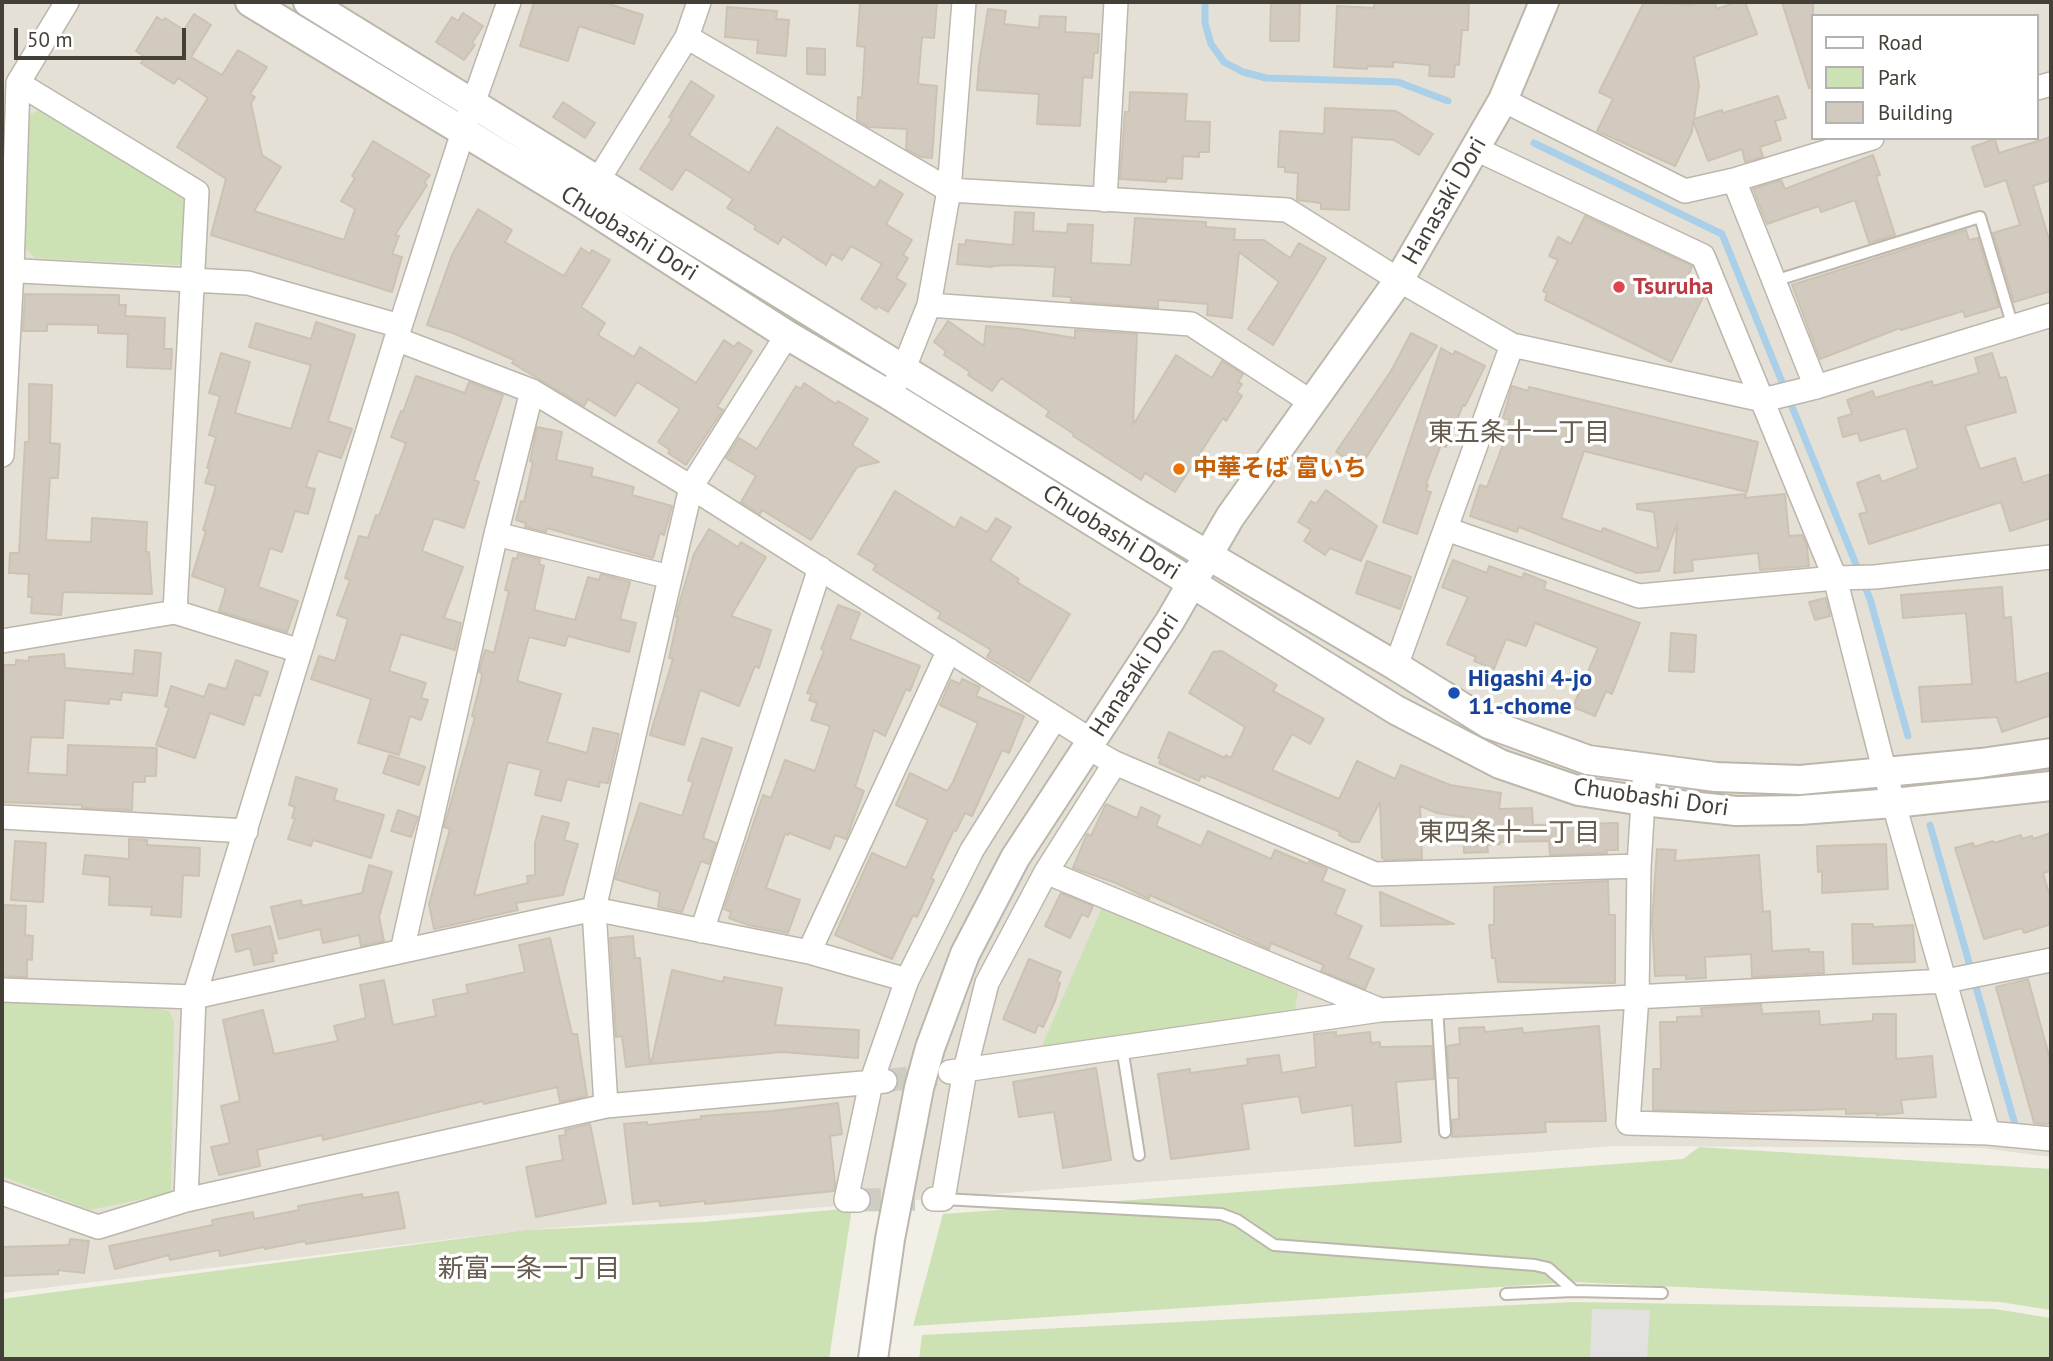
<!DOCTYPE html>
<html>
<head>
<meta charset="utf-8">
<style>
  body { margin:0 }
  #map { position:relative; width:2053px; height:1361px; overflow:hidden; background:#f2efe7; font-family:"PT Sans",sans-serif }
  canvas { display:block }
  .frame { position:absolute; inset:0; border:4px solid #443f37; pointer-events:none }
  .legend { position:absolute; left:1811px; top:14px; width:228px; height:126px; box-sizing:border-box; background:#fff; border:2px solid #b4b2af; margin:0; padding:9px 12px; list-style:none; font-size:21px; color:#443f37 }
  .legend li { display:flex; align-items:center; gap:14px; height:35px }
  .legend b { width:35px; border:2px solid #b4b2af }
  .scale { position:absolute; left:14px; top:28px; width:172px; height:32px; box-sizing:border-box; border:4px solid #443f37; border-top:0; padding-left:9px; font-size:21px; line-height:24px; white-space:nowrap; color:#443f37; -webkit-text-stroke:5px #fff; paint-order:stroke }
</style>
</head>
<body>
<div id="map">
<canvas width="2053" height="1361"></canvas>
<div class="frame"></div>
<ul class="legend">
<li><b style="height:9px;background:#fff"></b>Road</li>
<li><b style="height:19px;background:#cde2b4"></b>Park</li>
<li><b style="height:19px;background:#d2cabe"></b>Building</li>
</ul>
<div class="scale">50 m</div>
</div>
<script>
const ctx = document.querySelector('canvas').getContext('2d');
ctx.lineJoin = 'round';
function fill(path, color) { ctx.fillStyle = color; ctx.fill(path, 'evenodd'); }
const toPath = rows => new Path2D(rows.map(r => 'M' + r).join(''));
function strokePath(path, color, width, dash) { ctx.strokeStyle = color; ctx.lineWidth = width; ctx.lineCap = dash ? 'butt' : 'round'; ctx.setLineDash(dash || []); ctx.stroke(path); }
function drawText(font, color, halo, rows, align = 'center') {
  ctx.font = font + ' "PT Sans","Noto Sans JP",sans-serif'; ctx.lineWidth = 7; ctx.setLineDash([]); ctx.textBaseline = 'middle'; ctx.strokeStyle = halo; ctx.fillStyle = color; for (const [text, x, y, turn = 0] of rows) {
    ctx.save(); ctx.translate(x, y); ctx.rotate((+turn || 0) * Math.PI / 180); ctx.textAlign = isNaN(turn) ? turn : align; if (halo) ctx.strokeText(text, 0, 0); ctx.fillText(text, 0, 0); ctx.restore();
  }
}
const residential = toPath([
  [2,2,2051,2,2051,1157,1981,1148,1615,1146,526,1230,2,1293],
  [1813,16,2037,16,2037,138,1813,138]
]);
const green = toPath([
  [42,108,187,198,183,261,178,265,35,258,25,248,30,115],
  [1102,907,1298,991,1295,1009,1042,1046],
  [2,1000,162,1009,169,1011,174,1021,171,1193,90,1210,2,1176],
  [1699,1147,2051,1169,2051,1310,2000,1302,1574,1282,913,1326,943,1214,1683,1159],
  [852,1208,829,1359,2,1359,2,1299,526,1230,703,1222],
  [1573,1302,1995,1309,2051,1318,2051,1359,919,1359,922,1335]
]);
const parking = toPath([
  [1592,1309,1650,1310,1647,1359,1590,1359]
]);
const stream = toPath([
  [1205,2,1205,23,1211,44,1224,62,1243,72,1266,78,1398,82,1448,101],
  [1534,143,1722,234,1870,599,1908,736],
  [1930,825,2014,1121]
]);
const building = toPath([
  [534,2,603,2,643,15,634,44,579,26,568,61,520,46,534,2],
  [860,2,937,2,934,38,922,37,918,84,937,86,932,158,921,157,906,149,907,129,869,127,857,120,858,97,862,98,865,47,857,46,860,2],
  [1271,2,1300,2,1299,41,1270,41,1271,2],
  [1374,2,1469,2,1468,30,1462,30,1459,65,1455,64,1454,77,1429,76,1430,65,1393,62,1393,67,1367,66,1367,69,1334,67,1337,6,1374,8,1374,2],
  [1644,2,1691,5,1699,2,1714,2,1717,9,1737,2,1745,2,1757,34,1694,57,1699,86,1694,119,1722,110,1723,113,1778,96,1786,118,1775,121,1781,140,1760,147,1763,157,1745,162,1742,149,1708,161,1693,121,1692,132,1675,166,1597,131,1613,99,1599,92,1644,2],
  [1782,2,1813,2,1813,87,1809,88,1782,2],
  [727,7,777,11,776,19,789,20,786,56,757,53,758,40,725,37,727,7],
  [988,9,1006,11,1004,24,1039,28,1040,16,1066,17,1065,32,1099,34,1098,53,1094,53,1092,78,1083,77,1080,126,1037,124,1039,94,977,90,979,65,988,9],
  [463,13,483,26,472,43,475,45,464,60,436,42,452,17,458,21,463,13],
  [194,14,211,25,191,57,222,75,238,50,267,67,250,94,255,97,251,103,262,155,281,167,254,211,344,240,355,209,341,201,355,178,352,176,373,141,430,175,424,183,427,185,395,235,399,236,392,254,402,257,392,292,211,235,226,179,177,147,208,98,178,78,174,84,141,63,145,57,136,51,157,17,163,21,165,18,184,30,194,14],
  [807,48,825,49,825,75,807,74,807,48],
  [691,81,714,96,689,135,749,173,777,127,875,188,880,180,903,194,886,224,912,240,903,255,908,258,896,278,906,284,888,312,878,306,876,309,861,299,882,264,851,246,842,260,832,254,826,265,783,236,778,244,754,229,756,226,727,208,733,199,686,169,672,190,640,169,672,119,669,117,691,81],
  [1130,92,1187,94,1185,121,1210,122,1209,152,1199,152,1199,157,1183,156,1182,179,1167,178,1166,182,1120,179,1125,112,1129,112,1130,92],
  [563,102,595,123,585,138,553,117,563,102],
  [1325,108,1396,111,1433,134,1419,155,1394,140,1352,137,1349,210,1321,209,1321,203,1297,200,1298,173,1285,172,1285,167,1278,167,1280,131,1324,134,1325,108],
  [2051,137,2051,180,2033,186,2051,246,2051,291,2014,302,1993,233,2020,225,2006,180,1985,187,1972,147,1995,139,1999,153,2051,137],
  [1873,155,1880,175,1876,176,1895,235,1869,243,1855,200,1821,212,1819,206,1767,224,1753,189,1781,180,1785,189,1873,155],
  [478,209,512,230,505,242,564,276,581,248,590,254,592,250,610,260,581,307,605,323,598,335,634,357,640,347,696,383,724,340,734,347,738,342,752,351,717,407,723,410,686,465,668,453,670,450,658,442,680,409,637,382,615,416,588,399,584,406,512,363,514,360,453,333,427,325,452,255,478,209],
  [1015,212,1034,213,1033,231,1067,233,1068,224,1093,225,1091,263,1131,265,1135,218,1206,222,1206,227,1235,229,1234,240,1264,240,1290,258,1299,243,1326,258,1273,345,1248,329,1279,282,1239,252,1232,318,1207,315,1208,304,1158,300,1158,308,1077,302,1071,301,1071,297,1053,296,1055,267,1009,265,992,266,992,267,957,264,959,244,965,245,966,240,1013,245,1015,212],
  [1585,216,1692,266,1685,283,1702,292,1704,295,1671,362,1545,300,1547,293,1543,291,1558,260,1549,256,1558,237,1571,244,1585,216],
  [1966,230,1969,240,1978,238,1999,307,1965,317,1963,311,1901,330,1900,328,1820,359,1792,285,1966,230],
  [25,294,119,295,119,305,126,305,125,316,165,318,164,349,172,349,171,369,127,367,128,334,98,333,98,325,47,324,47,331,23,331,25,294],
  [948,321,984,346,986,326,1020,329,1075,338,1075,330,1137,334,1133,425,1176,355,1212,378,1222,361,1243,374,1238,382,1242,384,1237,392,1242,396,1226,421,1223,418,1175,492,1145,473,1141,480,1073,436,1074,434,1046,416,1049,411,1001,378,992,391,968,375,970,372,944,355,946,351,934,342,948,321],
  [316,322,355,335,328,421,352,429,341,458,318,451,306,487,315,489,308,514,295,511,282,552,270,548,258,587,298,601,287,632,219,611,226,588,192,576,206,531,203,530,216,486,205,483,210,468,207,468,216,437,209,435,220,396,209,393,221,353,250,362,235,413,291,429,311,365,249,347,256,323,311,339,316,322],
  [1411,333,1437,346,1360,467,1336,452,1391,371,1411,333],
  [1441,348,1453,355,1455,351,1485,366,1465,406,1463,405,1446,447,1441,445,1426,484,1428,485,1426,491,1431,492,1417,534,1383,522,1441,348],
  [1992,353,2000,378,2006,377,2016,412,1965,426,1980,469,2015,458,2023,483,2051,474,2051,518,2010,531,2001,502,1869,544,1859,514,1867,512,1857,483,1879,475,1882,482,1918,468,1906,428,1860,441,1858,433,1843,437,1838,418,1852,414,1847,400,1873,391,1875,398,1932,381,1933,386,1979,373,1975,358,1992,353],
  [416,376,465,393,469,382,503,395,474,480,479,482,464,528,434,518,422,551,463,567,444,618,461,623,455,650,401,634,389,671,426,683,421,698,428,700,421,720,410,716,399,755,358,743,371,699,311,679,319,656,335,661,348,619,337,615,350,580,345,578,359,536,368,538,376,515,379,516,406,443,391,437,401,411,403,412,416,376],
  [804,383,836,404,838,401,868,419,852,445,879,462,857,467,811,540,762,510,760,514,741,502,756,476,726,458,739,438,757,449,796,386,801,389,804,383],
  [29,384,52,385,50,443,60,444,58,478,50,478,46,540,91,542,92,518,147,522,146,552,149,552,152,594,63,592,61,615,31,613,32,597,28,597,29,574,9,573,10,553,19,553,25,442,29,442,29,384],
  [1512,386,1528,391,1529,387,1758,442,1747,492,1584,451,1561,518,1601,532,1603,528,1658,549,1654,512,1637,509,1637,504,1746,494,1745,498,1785,494,1789,536,1802,535,1807,546,1809,566,1760,570,1758,553,1692,560,1693,571,1674,573,1677,524,1659,571,1637,573,1519,527,1517,532,1470,516,1480,485,1487,487,1504,442,1501,441,1510,420,1503,418,1512,386],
  [537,427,562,432,556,460,593,468,591,476,634,487,632,495,672,506,664,535,660,533,653,558,547,528,546,532,525,527,526,523,516,520,521,501,524,502,533,462,530,461,537,427],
  [1326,490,1377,526,1361,561,1330,548,1325,555,1304,541,1311,530,1298,522,1311,501,1316,504,1326,490],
  [895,491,955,528,961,517,987,532,996,518,1011,527,990,560,1019,579,1017,582,1070,614,1029,682,987,657,991,650,938,618,941,613,873,570,876,565,858,554,895,491],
  [709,529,738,547,741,542,766,557,731,616,771,630,759,668,755,666,739,706,700,690,684,745,650,735,673,659,669,658,678,617,676,617,677,611,694,554,709,529],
  [518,554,540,559,539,564,544,566,534,610,575,620,588,577,599,580,601,574,630,582,620,619,636,623,629,652,568,636,565,646,529,637,517,681,561,694,547,742,587,753,593,728,619,734,608,783,600,782,599,787,567,779,561,801,535,795,541,770,508,762,474,896,528,883,527,876,535,875,535,843,542,816,569,823,564,840,578,844,563,895,516,903,518,910,434,929,429,904,450,829,444,827,475,717,472,716,481,681,482,673,479,672,485,650,494,653,509,591,505,590,513,558,517,559,518,554],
  [1453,560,1487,573,1489,566,1522,578,1524,573,1546,582,1544,589,1640,623,1612,694,1606,691,1595,716,1573,707,1598,648,1535,623,1526,646,1506,639,1494,669,1474,661,1476,657,1447,644,1468,597,1442,587,1453,560],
  [1367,561,1411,577,1400,609,1356,593,1367,561],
  [2002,587,2004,618,2011,617,2016,683,2051,672,2051,715,2002,732,1997,717,1922,722,1919,687,1972,684,1966,613,1903,618,1901,595,2002,587],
  [1826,598,1830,616,1815,620,1809,602,1826,598],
  [838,605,860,613,850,639,920,666,910,691,906,689,885,736,874,730,855,787,864,791,846,839,835,835,830,849,789,833,788,835,785,834,766,888,800,900,788,933,748,925,729,918,731,912,724,909,763,795,771,798,785,760,815,771,830,726,811,720,817,703,809,700,812,694,807,693,824,651,821,649,838,605],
  [1671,633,1696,635,1694,672,1669,671,1671,633],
  [135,650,161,653,157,696,122,692,121,700,109,699,109,704,65,700,63,738,31,737,28,773,67,775,68,745,157,748,156,776,145,776,145,782,133,782,132,810,82,808,82,805,3,802,2,703,4,665,16,665,16,660,29,661,29,657,64,654,65,668,133,674,135,650],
  [1222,651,1277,685,1273,691,1324,719,1310,744,1292,734,1272,770,1339,799,1357,761,1395,779,1401,765,1450,785,1501,793,1499,809,1532,808,1533,825,1618,823,1618,850,1606,850,1607,853,1550,855,1549,841,1500,842,1500,844,1487,845,1488,852,1464,853,1463,817,1437,813,1420,806,1422,859,1385,860,1382,858,1380,802,1359,842,1352,842,1339,835,1340,832,1206,775,1205,778,1201,776,1199,781,1159,763,1161,759,1158,758,1169,732,1225,758,1226,755,1231,758,1245,727,1189,693,1213,652,1222,651],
  [236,660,268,672,260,696,254,694,244,725,210,713,195,758,156,745,169,708,165,706,171,686,204,697,209,684,226,689,236,660],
  [962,679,980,687,976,696,1024,716,1009,753,1002,750,972,816,965,813,956,831,954,830,931,878,934,880,917,917,913,915,892,959,835,935,872,853,906,868,928,820,896,805,910,773,947,791,953,782,978,723,940,705,951,680,960,684,962,679],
  [702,738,732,748,703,838,716,843,709,864,701,861,682,912,658,907,660,892,615,879,640,803,682,816,693,782,688,780,702,738],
  [389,755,425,767,419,785,383,773,389,755],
  [296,777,337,789,334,800,384,815,371,858,313,840,311,846,288,839,295,818,292,818,295,807,289,805,296,777],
  [1106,804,1137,818,1141,807,1160,816,1156,826,1201,846,1208,831,1271,859,1275,850,1308,864,1309,861,1327,869,1322,881,1345,890,1335,914,1362,926,1348,958,1374,969,1365,989,1321,971,1324,965,1271,943,1269,949,1150,895,1149,899,1116,883,1073,868,1087,834,1091,836,1106,804],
  [398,810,418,817,411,837,391,831,398,810],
  [2051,833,2051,871,2043,873,2051,900,2051,924,2024,933,2022,928,1984,939,1955,848,1973,843,1974,847,1993,841,1994,843,2021,835,2022,839,2032,836,2033,839,2051,833],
  [129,839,147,840,147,845,200,848,199,876,183,875,181,917,151,915,152,907,109,905,110,877,83,874,85,855,129,859,129,839],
  [15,841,46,843,43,902,11,900,15,841],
  [1886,844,1888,889,1822,893,1822,871,1818,872,1817,846,1886,844],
  [1657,849,1676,850,1675,861,1759,855,1763,912,1770,911,1772,951,1809,949,1809,952,1823,952,1824,973,1752,977,1751,954,1705,957,1706,978,1686,979,1686,975,1655,976,1652,922,1657,849],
  [369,865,392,872,379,917,384,941,361,946,359,935,323,943,320,929,279,939,271,907,301,900,302,906,362,893,369,865],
  [1608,881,1609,915,1615,915,1615,983,1498,982,1495,958,1492,958,1489,925,1494,925,1494,887,1608,881],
  [1380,892,1454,924,1381,926,1380,892],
  [1061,893,1093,906,1088,917,1082,914,1070,938,1045,926,1061,893],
  [2,905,26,906,25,935,33,936,32,960,27,959,27,977,2,976,2,905],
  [1852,924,1873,924,1873,927,1913,925,1915,962,1853,964,1852,924],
  [270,926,277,953,272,954,274,961,254,965,250,948,236,952,232,935,270,926],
  [633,936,635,958,640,958,650,1064,626,1067,622,1036,616,1037,610,938,633,936],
  [550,938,572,1034,577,1034,587,1096,560,1102,557,1087,484,1104,483,1101,323,1140,322,1135,257,1150,260,1166,219,1175,211,1147,230,1143,221,1106,240,1101,223,1020,263,1010,274,1054,338,1041,334,1026,366,1018,360,985,384,980,393,1025,436,1016,433,1000,468,993,466,985,525,972,519,945,550,938],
  [1029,959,1061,972,1057,981,1060,983,1055,1001,1043,1027,1038,1025,1035,1033,1003,1019,1029,959],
  [672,970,723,982,724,977,782,988,775,1025,859,1030,858,1058,782,1052,651,1064,672,970],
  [2028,979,2051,1063,2051,1123,2045,1124,2034,1123,1996,987,2028,979],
  [1761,1004,1762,1014,1819,1011,1820,1025,1873,1021,1873,1014,1896,1014,1896,1059,1932,1056,1936,1097,1901,1100,1903,1113,1877,1115,1877,1113,1846,1114,1846,1109,1727,1112,1653,1110,1653,1069,1661,1069,1660,1022,1677,1022,1677,1017,1702,1016,1701,1008,1761,1004],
  [1599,1026,1606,1121,1545,1122,1546,1132,1452,1137,1452,1120,1459,1119,1458,1078,1449,1078,1447,1046,1460,1044,1459,1028,1484,1027,1485,1032,1522,1028,1523,1033,1599,1026],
  [1336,1032,1336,1036,1370,1032,1371,1043,1380,1042,1380,1047,1432,1046,1434,1079,1396,1082,1401,1142,1355,1146,1352,1105,1302,1113,1299,1096,1242,1104,1249,1149,1171,1159,1158,1074,1190,1069,1190,1073,1248,1065,1247,1059,1279,1055,1282,1073,1316,1067,1314,1034,1336,1032],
  [1096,1068,1111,1160,1063,1168,1054,1112,1019,1117,1013,1082,1096,1068],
  [838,1103,842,1134,830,1136,835,1183,834,1191,705,1204,705,1201,660,1206,659,1201,633,1204,624,1124,647,1122,647,1125,701,1119,701,1116,773,1111,838,1103],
  [590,1124,606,1203,536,1217,526,1167,563,1160,559,1136,566,1135,565,1130,590,1124],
  [398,1192,405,1228,306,1244,305,1241,265,1249,264,1247,220,1256,219,1250,170,1260,169,1255,115,1269,109,1246,213,1225,212,1220,253,1212,254,1219,299,1210,298,1206,362,1194,363,1198,398,1192],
  [70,1239,89,1241,84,1273,58,1270,58,1274,2,1276,2,1247,69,1245,70,1239]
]);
const minorTunnel = toPath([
  [885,1081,936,1074],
  [858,1200,934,1199]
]);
const service = toPath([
  [1774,281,1980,217,2013,327],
  [1437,1007,1445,1132],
  [1122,1047,1139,1155],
  [943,1199,1221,1214,1237,1220,1274,1245,1535,1265,1548,1268,1574,1291],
  [1506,1294,1574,1291,1662,1293]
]);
const minor = toPath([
  [687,37,949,190,1287,210,1399,280,1512,345,1763,400,1816,387,2051,315],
  [18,83,197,192,175,612],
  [2037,88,2051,84],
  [1503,100,1685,191,1734,180,1872,138],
  [1476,149,1703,256,1835,578,1885,773,1988,1133],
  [1734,180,1816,387],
  [590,193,687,37,699,2],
  [1105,200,1116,2],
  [2,270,248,283,400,326],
  [929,305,1191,324,1311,402],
  [396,339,532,391,691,487,1092,741],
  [889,395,904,368,929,305,949,190,964,2],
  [2,455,12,270,18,83,67,2],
  [1446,529,1639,596,1835,578,1875,577,2051,557],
  [496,534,670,577],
  [2,641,175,612,300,651],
  [1396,666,1512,345],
  [1088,748,1115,763,1375,874,1639,866],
  [1645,768,1639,866,1637,996,1628,1123,1988,1133,2051,1139],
  [2,817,246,831],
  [1046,872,1380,1010],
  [702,931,820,568],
  [402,951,496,534,532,391],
  [809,952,949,650],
  [2,990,194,997,594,909,809,952,907,980],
  [950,1072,1380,1010,1946,981,2051,960],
  [606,1106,594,909,691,487,787,335],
  [2,1193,98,1227,186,1200,606,1106,885,1081],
  [934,1199,943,1199,965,1070,987,983,1046,872,1115,763],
  [186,1200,194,997,396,339,463,132,509,2],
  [858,1200,846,1200,871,1083,907,980,972,850,1055,718]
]);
const tertiary = toPath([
  [250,2,583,204,787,335,889,395,1396,710,1500,764,1579,791,1643,801,1736,811,1800,810,1894,803,2051,786],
  [308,2,1138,514,1396,666,1489,724,1588,760,1716,777,1800,780,1981,763,2051,753],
  [873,1359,890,1239,919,1088,930,1048,965,954,1015,858,1170,621,1230,517,1399,280,1503,100,1544,2]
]);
const markers = [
  [1619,287,7,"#e0444e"],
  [1179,469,7,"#e8710a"],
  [1454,693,7,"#1a4fb4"]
];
const streetNames = [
  ["Hanasaki Dori",1445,201,-60],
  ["Chuobashi Dori",629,234,32],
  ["Chuobashi Dori",1111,533,32],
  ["Hanasaki Dori",1135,675,-57],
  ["Chuobashi Dori",1651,798,8]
];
const healthNames = [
  ["Tsuruha",1633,287]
];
const foodNames = [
  ["中華そば 富いち",1193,469]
];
const transitNames = [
  ["Higashi 4-jo",1468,679],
  ["11-chome",1468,707]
];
const neighbourhoodNames = [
  ["東五条十一丁目",1519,434],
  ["東四条十一丁目",1509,834],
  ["新富一条一丁目",529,1270]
];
fill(residential, '#e5e0d6');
fill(green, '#cde2b4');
fill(parking, '#e3e1df');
strokePath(stream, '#aacfe8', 7);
fill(building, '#d2cabe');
strokePath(building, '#ccc2b2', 2);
strokePath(minorTunnel, '#cfccc4', 23, [23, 11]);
strokePath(service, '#bcb6ab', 14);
strokePath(minor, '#bcb6ab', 26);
strokePath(tertiary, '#bcb6ab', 32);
strokePath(service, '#fff', 10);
strokePath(minor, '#fff', 23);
strokePath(tertiary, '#fff', 28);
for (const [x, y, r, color] of markers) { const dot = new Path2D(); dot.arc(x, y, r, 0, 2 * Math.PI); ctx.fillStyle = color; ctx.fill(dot); strokePath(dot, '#fff', 2.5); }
drawText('24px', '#443f37', '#fff', streetNames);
drawText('bold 24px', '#be3a42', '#fff', healthNames, 'left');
drawText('bold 24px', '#c56008', '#fff', foodNames, 'left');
drawText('bold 24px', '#164399', '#fff', transitNames, 'left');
drawText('26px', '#665d4f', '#fff', neighbourhoodNames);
</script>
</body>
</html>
